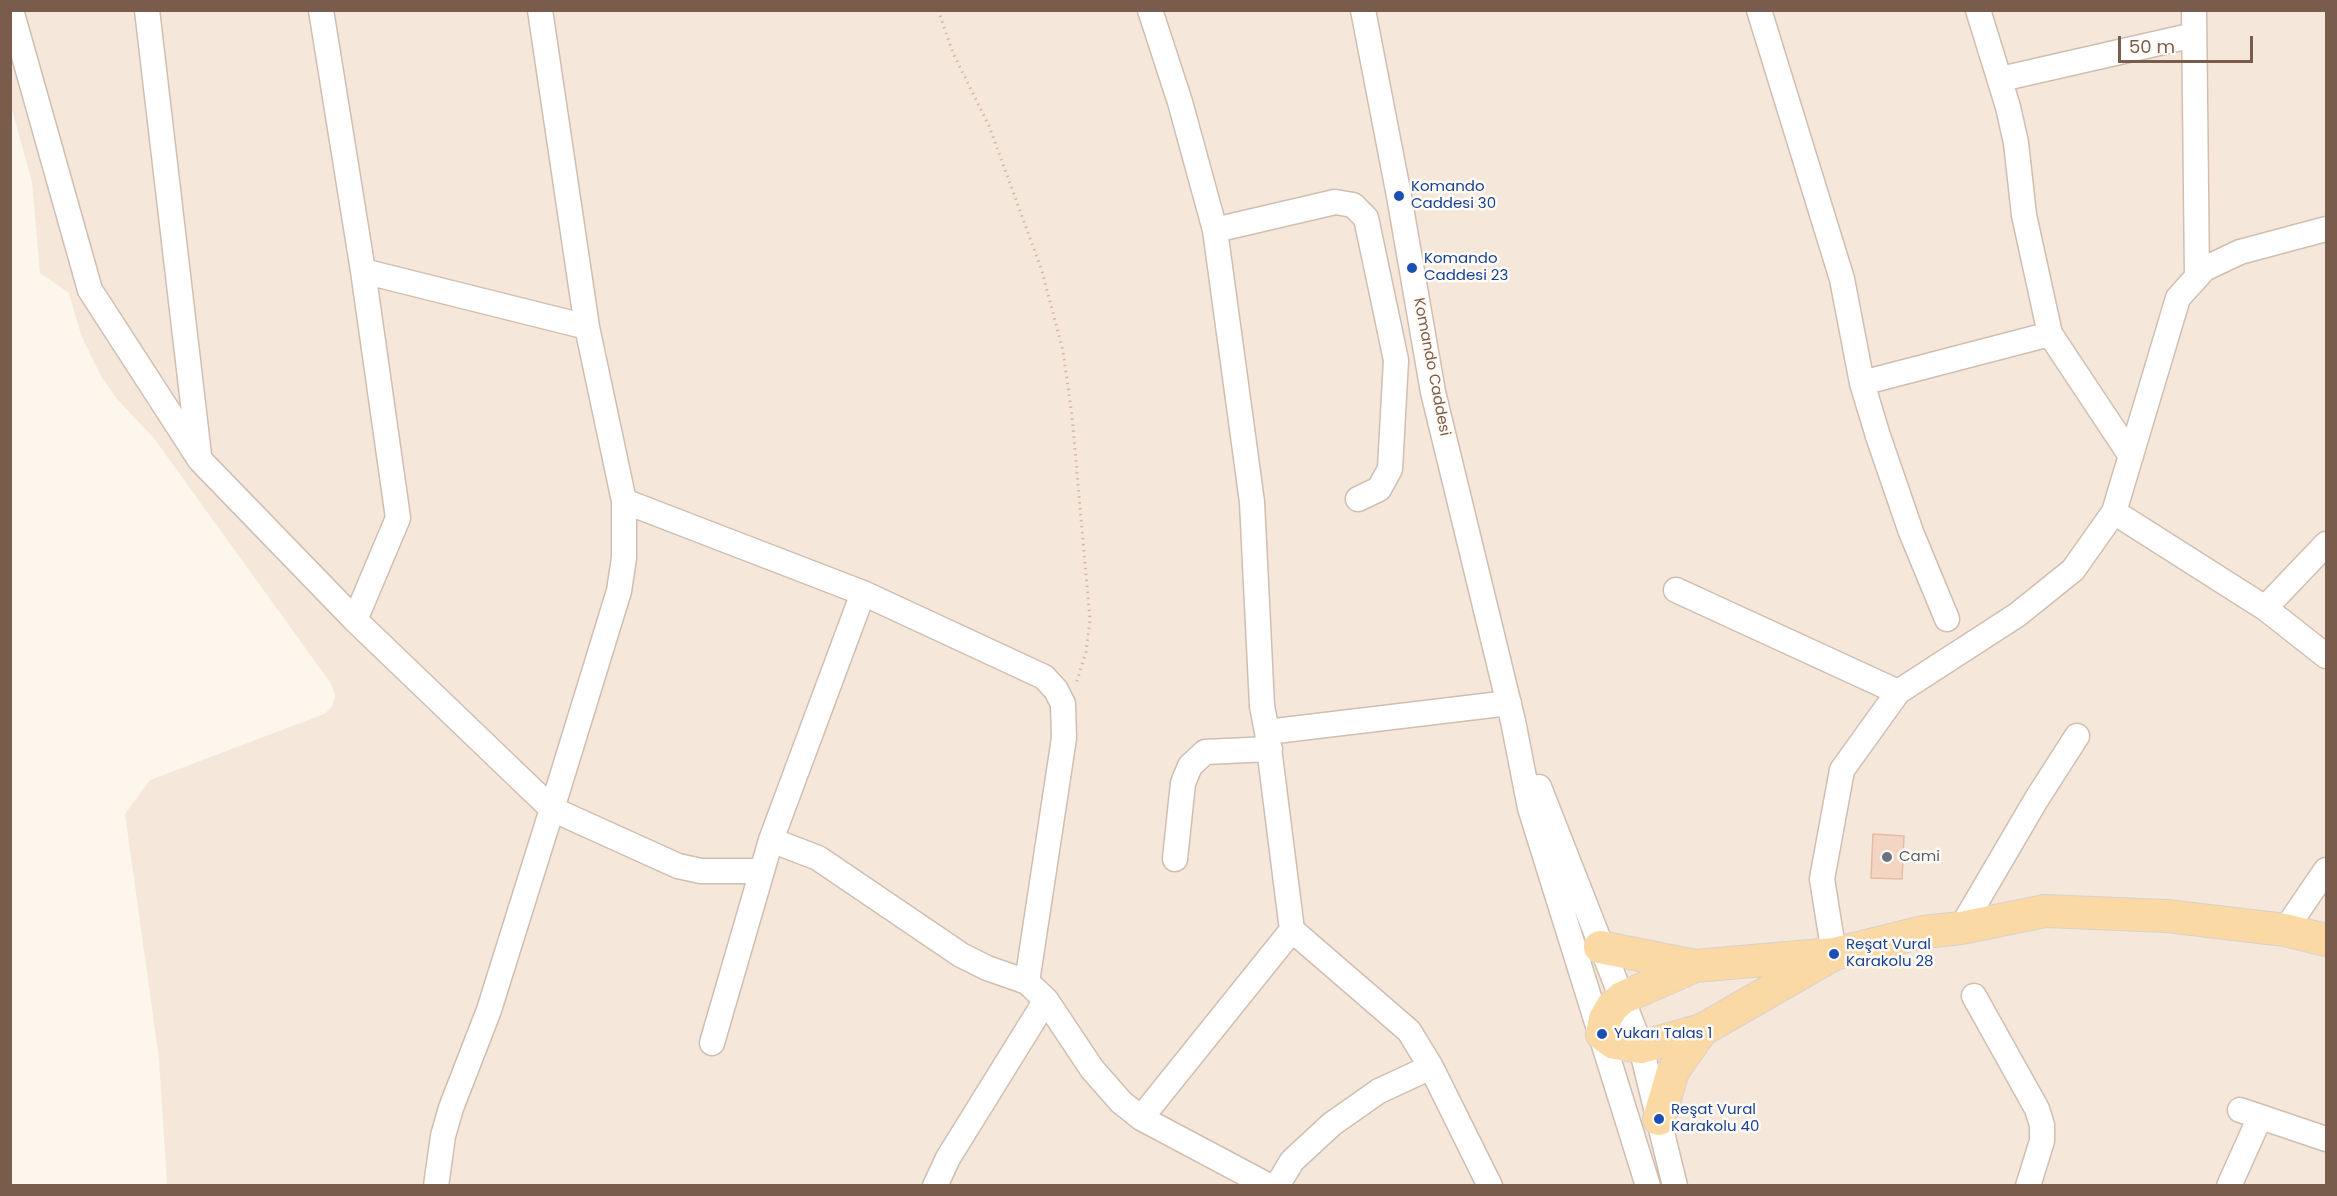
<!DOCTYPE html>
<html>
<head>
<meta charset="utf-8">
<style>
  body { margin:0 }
  #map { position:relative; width:2337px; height:1196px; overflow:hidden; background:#fdf6ec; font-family:Poppins,sans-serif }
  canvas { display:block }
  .frame { position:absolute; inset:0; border:12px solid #7a5c4d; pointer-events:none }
  .scale { position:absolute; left:2118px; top:36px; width:135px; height:27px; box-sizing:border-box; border:3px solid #7a5c4d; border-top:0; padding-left:8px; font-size:18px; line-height:21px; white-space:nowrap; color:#7a5c4d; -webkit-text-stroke:4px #fffaf3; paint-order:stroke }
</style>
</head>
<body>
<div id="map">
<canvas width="2337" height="1196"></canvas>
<div class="frame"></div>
<div class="scale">50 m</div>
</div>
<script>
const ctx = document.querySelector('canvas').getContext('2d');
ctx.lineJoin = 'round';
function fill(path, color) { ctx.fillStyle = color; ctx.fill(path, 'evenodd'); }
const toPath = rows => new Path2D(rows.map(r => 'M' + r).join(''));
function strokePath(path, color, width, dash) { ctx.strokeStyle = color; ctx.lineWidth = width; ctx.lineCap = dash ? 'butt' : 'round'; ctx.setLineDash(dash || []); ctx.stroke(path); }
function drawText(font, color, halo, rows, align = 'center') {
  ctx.font = font + ' Poppins,sans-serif'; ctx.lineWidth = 5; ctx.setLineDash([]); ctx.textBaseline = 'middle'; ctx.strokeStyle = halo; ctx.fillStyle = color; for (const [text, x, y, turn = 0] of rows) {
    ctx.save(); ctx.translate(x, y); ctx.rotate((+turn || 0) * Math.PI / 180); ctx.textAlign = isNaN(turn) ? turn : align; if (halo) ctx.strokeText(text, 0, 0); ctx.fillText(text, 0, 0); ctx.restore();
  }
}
const residential = toPath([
  [10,11,2326,11,2326,1185,167,1185,159,1059,125,814,150,780,324,714,332,707,335,696,332,685,153,437,117,399,102,378,81,335,69,293,40,273,32,182,11,106]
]);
const building = toPath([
  [1873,834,1904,836,1902,879,1871,878,1873,834]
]);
const path = toPath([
  [938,10,953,53,989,126,1042,271,1063,351,1072,416,1090,620,1086,652,1076,684]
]);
const minor = toPath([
  [11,10,90,290,200,460,355,620],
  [147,10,199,455],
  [321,10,363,271,398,518,355,620,552,809,619,591,624,558,624,501,863,593],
  [540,10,587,327,624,501],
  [1150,10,1180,102,1215,230],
  [1363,10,1399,196,1433,392,1513,721,1530,808,1648,1186],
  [1759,10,1842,279,1862,383,1878,436,1911,532,1947,619],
  [1978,10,2008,107,2016,143,2024,215,2050,334,2131,456],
  [2194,10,2197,277],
  [2001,79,2194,35],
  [363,271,587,327],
  [1862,383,2050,334],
  [2114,512,2265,608,2326,656],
  [1676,590,1898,692],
  [2265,608,2326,544],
  [1267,732,1262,706,1252,502,1215,230,1335,202,1353,205,1366,218,1396,360,1390,469,1379,489,1358,499],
  [1539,787,1641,1047,1675,1186],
  [771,840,818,858,961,955,987,968,1027,982],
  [1175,859,1183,783,1190,766,1205,752,1270,749],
  [1961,928,2036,800,2077,736],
  [1292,930,1409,1031,1431,1067,1490,1186],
  [2285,930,2326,870],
  [1834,954,1822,879,1842,770,1898,692,2017,615,2073,570,2114,512,2178,298,2197,277,2204,269,2240,252,2326,229],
  [1974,996,2037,1109,2042,1125,2042,1141,2028,1186],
  [712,1043,771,840,863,593,1044,677,1056,690,1063,704,1064,738,1027,982,1046,1000],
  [2240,1110,2326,1139],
  [1141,1118,1292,930,1267,732,1509,703],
  [436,1186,443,1136,451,1108,489,1010,552,809,678,866,701,871,761,871],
  [935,1186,948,1158,1046,1000,1092,1069,1121,1102,1141,1118,1269,1186],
  [1277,1186,1292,1161,1332,1124,1379,1091,1431,1067],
  [2229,1186,2260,1117]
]);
const major = toPath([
  [1600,947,1695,966],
  [1834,954,1702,1030,1641,1047,1614,1043,1602,1034,1605,1019,1612,1007,1622,998,1695,966,1834,954,1923,932,1961,928,2045,911,2167,916,2285,930,2326,940],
  [1659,1119,1673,1071,1702,1030]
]);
const markers = [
  [1399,196,6,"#1a4fb4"],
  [1412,268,6,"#1a4fb4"],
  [1887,857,6,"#6b7280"],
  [1834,954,6,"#1a4fb4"],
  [1602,1034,6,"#1a4fb4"],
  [1659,1119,6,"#1a4fb4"]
];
const transitNames = [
  ["Komando",1411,187],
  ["Caddesi 30",1411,204],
  ["Komando",1424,259],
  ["Caddesi 23",1424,276],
  ["Reşat Vural",1846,945],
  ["Karakolu 28",1846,962],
  ["Yukarı Talas 1",1614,1034],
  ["Reşat Vural",1671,1110],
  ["Karakolu 40",1671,1127]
];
const streetNames = [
  ["Komando Caddesi",1431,367,79]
];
const worshipNames = [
  ["Cami",1899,857]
];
fill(residential, '#f5e8da');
fill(building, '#f3d5c3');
strokePath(building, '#e6bba3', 1.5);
strokePath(minor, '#d1beb0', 27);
strokePath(major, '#dad1cd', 34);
strokePath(path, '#d9b8a5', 3, [1.5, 4.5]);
strokePath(minor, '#fff', 24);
strokePath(major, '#fbd9a5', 32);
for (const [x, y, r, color] of markers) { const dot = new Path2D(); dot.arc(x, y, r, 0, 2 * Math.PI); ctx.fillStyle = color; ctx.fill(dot); strokePath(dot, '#fffaf3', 2); }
drawText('15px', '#164399', '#fffaf3', transitNames, 'left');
drawText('15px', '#7a5c4d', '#fffaf3', streetNames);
drawText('15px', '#5b616d', '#fffaf3', worshipNames, 'left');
</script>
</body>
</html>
